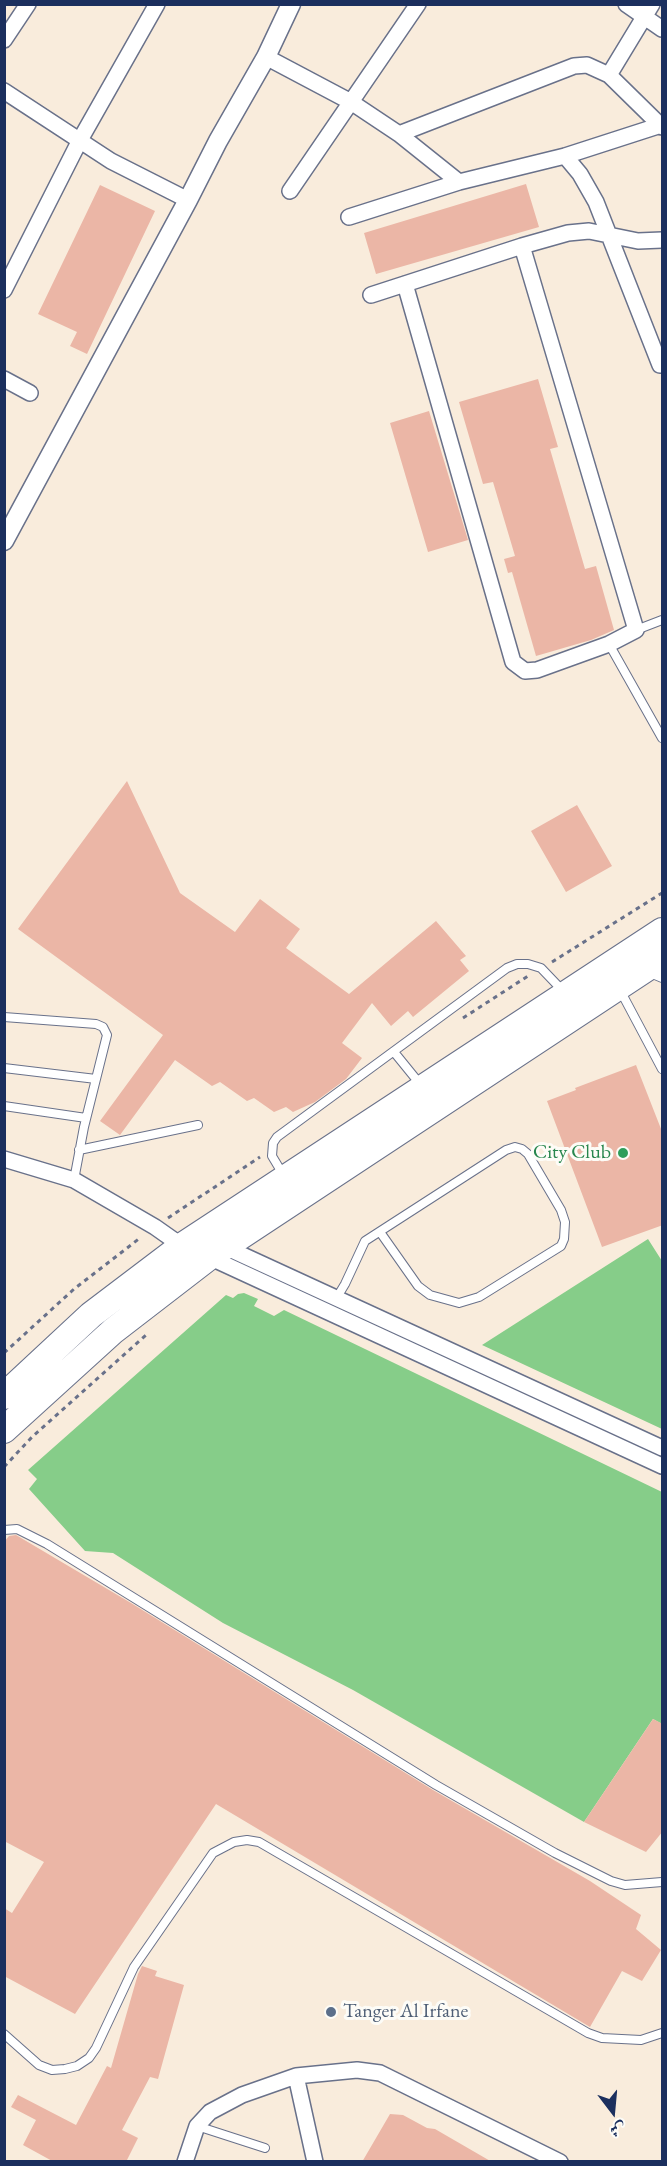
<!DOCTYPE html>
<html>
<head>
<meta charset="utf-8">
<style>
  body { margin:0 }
  #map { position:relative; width:667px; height:2166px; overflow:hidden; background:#f9ecdc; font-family:"EB Garamond",Amiri,serif }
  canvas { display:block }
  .frame { position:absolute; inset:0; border:6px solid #1b2f5e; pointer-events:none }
  .north { position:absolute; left:583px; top:2082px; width:60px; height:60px; -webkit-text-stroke:4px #fdfcf7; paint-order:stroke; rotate:164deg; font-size:16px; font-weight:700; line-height:24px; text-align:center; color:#1b2f5e }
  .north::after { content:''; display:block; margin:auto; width:21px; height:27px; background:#1b2f5e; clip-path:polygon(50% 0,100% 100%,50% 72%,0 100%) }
</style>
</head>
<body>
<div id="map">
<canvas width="667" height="2166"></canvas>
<div class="frame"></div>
<div class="north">ش</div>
</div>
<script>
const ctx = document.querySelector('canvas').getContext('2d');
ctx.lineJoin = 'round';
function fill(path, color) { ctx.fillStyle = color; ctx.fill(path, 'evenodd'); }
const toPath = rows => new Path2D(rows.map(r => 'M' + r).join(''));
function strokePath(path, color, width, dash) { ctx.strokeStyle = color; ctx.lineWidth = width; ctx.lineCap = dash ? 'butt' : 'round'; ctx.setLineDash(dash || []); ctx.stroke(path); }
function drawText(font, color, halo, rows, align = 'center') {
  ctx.font = font + ' "EB Garamond",serif'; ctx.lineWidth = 6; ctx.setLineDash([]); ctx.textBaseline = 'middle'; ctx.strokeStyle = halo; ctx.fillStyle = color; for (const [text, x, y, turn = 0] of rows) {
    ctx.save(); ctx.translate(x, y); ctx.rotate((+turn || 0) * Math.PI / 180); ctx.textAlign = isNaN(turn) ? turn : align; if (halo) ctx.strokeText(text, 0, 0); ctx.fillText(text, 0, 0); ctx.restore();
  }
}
const green = toPath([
  [648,1239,662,1261,662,1429,482,1345],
  [244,1293,258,1299,254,1306,274,1316,284,1310,662,1492,662,1724,653,1719,584,1822,353,1690,223,1623,113,1553,85,1551,29,1489,37,1479,28,1470,226,1295,233,1298,238,1294]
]);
const building = toPath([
  [526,184,539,227,376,274,364,233],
  [100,185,155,211,87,354,70,346,77,332,38,314],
  [538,379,558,447,550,449,585,569,596,566,614,630,591,640,536,656,512,572,508,573,504,559,515,556,493,482,483,484,459,402],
  [429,411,468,540,428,552,390,423],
  [127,781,180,893,235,932,260,899,300,929,286,948,349,994,436,921,466,956,460,960,469,971,413,1017,408,1011,391,1026,372,1003,342,1043,362,1058,346,1079,315,1102,293,1112,286,1107,274,1112,254,1098,247,1101,220,1082,212,1086,175,1060,120,1135,100,1121,163,1035,18,929],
  [577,805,612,866,566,892,531,831],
  [636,1065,663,1134,663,1225,602,1247,547,1101,576,1090,575,1088],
  [16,1535,131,1603,433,1790,590,1881,641,1915,636,1929,661,1950,642,1981,622,1971,590,2027,216,1804,75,2014,4,1976,4,1908,12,1913,44,1862,4,1841,4,1542,9,1536],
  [653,1719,663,1724,663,1831,646,1852,584,1822],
  [142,1966,157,1971,155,1976,184,1985,158,2079,150,2077,122,2130,138,2138,126,2162,54,2162,23,2145,36,2120,11,2107,18,2095,76,2125,107,2066,111,2068,138,1974],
  [390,2114,403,2115,427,2128,435,2129,492,2162,362,2162]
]);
const path = toPath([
  [552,962,662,893],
  [463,1018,528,976],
  [168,1218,260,1157],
  [4,1353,74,1289,140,1238],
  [4,1467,32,1437,146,1335]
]);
const service = toPath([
  [636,630,662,620],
  [609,644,662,738],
  [650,973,662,978],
  [620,990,662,1069],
  [4,1017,96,1024,103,1027,107,1035,84,1127,74,1180],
  [394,1052,420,1084],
  [4,1068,96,1079],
  [4,1106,86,1118],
  [79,1150,198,1125],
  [284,1176,272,1156,273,1143,277,1137,507,968,517,964,528,964,541,968,563,991],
  [336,1299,345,1284,365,1241,506,1150,515,1147,522,1149,528,1154,561,1210,565,1222,564,1239,561,1246,479,1297,459,1303,430,1295,418,1286,380,1232],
  [4,1530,17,1529,47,1544,436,1785,555,1853,611,1881,625,1885,662,1882],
  [4,2034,39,2065,52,2070,65,2069,77,2066,89,2058,96,2048,134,1967,213,1853,234,1842,247,1840,259,1842,588,2033,602,2038,641,2040,662,2033],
  [197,2126,265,2148]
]);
const minor = toPath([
  [626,4,662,29],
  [4,40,28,4],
  [266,57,351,102,399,134,459,182],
  [609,75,652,4],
  [4,91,111,161,188,200],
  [399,134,574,66,587,65,609,75,662,127],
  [565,156,580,174,596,202,660,365,662,365],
  [290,191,418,4],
  [349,217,459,182,565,156,661,125],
  [405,284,513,662,525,671,537,670,609,644,636,630,522,246],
  [4,290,80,140,157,4],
  [371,295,522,246,568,233,589,231,638,241,662,240],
  [4,379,30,393],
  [4,1159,74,1180,155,1227,182,1246],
  [225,1247,662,1448],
  [209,1257,662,1466],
  [296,2076,315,2162],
  [185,2162,197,2126,210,2112,242,2095,296,2076,357,2070,380,2073,560,2162]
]);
const tertiary = toPath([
  [4,541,188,200,218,141,266,57,291,4]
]);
const trunk = toPath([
  [4,1396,91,1315,182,1246,662,931],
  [4,1430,113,1331,209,1257,662,958]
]);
const markers = [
  [623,1153,6,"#2e9e5b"],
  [331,2012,6,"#5c6f8a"]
];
const leisureNames = [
  ["City Club",611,1153]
];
const serviceNames = [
  ["Tanger Al Irfane",343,2012]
];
fill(green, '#86cd89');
fill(building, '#ebb6a6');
strokePath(service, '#69718a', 10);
strokePath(minor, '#69718a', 18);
strokePath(tertiary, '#69718a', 21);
strokePath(trunk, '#69718a', 28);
strokePath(path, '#69718a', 3, [4.5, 4.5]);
strokePath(service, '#fff', 8);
strokePath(minor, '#fff', 15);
strokePath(tertiary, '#fff', 18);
strokePath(trunk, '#fff', 26);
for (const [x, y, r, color] of markers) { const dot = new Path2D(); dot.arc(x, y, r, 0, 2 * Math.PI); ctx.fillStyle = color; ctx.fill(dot); strokePath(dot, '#fdfcf7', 2); }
drawText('20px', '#27864d', '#fdfcf7', leisureNames, 'right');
drawText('20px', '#4e5e75', '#fdfcf7', serviceNames, 'left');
</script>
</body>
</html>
